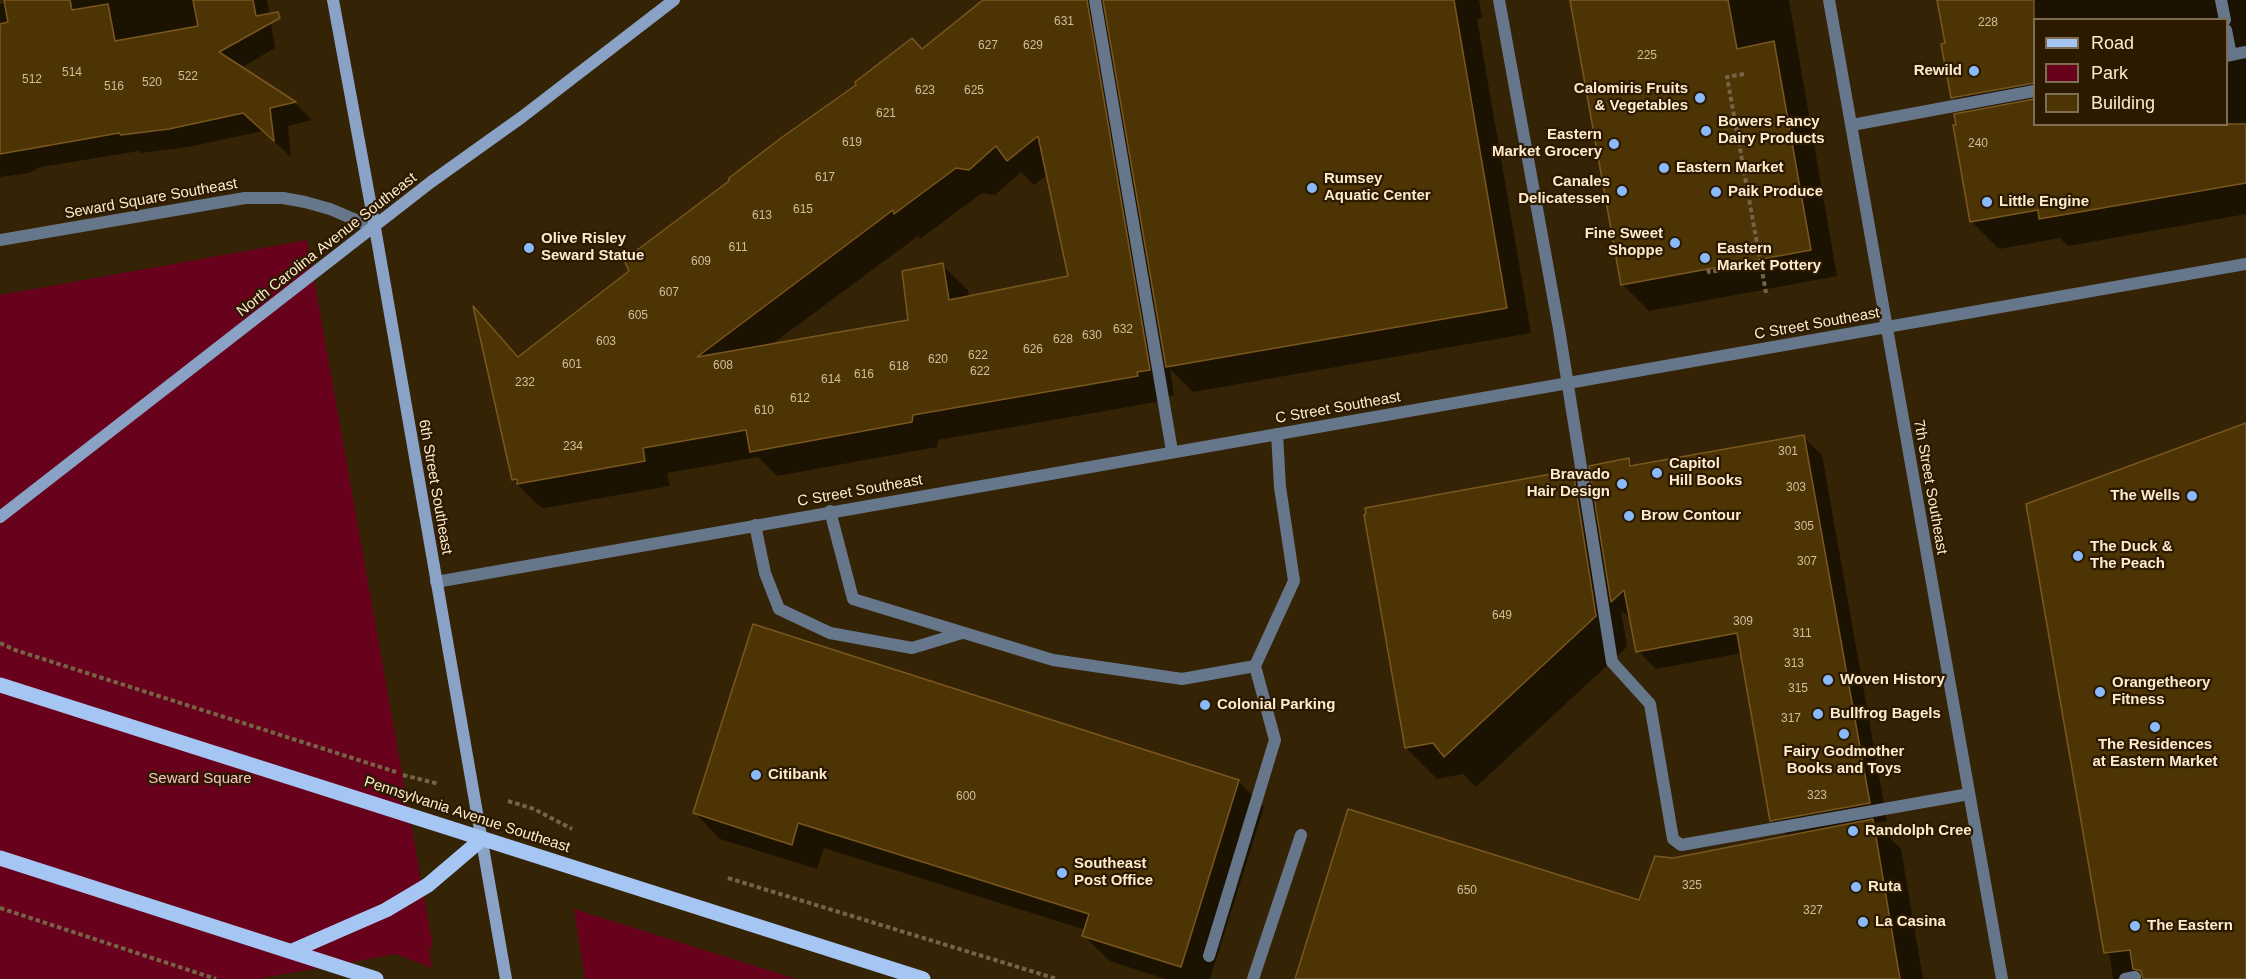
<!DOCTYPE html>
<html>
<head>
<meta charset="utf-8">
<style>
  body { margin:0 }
  #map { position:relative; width:2246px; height:979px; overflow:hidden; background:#352305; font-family:Helvetica,sans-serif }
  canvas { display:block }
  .legend { position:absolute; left:2033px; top:18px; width:195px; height:108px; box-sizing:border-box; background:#2b1900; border:2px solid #7f6d52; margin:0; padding:8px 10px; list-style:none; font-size:18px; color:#feebce }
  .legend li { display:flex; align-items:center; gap:12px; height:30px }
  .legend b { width:30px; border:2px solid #7f6d52 }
</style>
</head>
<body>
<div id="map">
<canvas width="2246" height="979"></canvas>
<ul class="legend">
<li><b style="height:8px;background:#a5c5f2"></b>Road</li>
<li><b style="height:16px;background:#68021c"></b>Park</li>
<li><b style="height:16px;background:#4d3405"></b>Building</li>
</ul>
</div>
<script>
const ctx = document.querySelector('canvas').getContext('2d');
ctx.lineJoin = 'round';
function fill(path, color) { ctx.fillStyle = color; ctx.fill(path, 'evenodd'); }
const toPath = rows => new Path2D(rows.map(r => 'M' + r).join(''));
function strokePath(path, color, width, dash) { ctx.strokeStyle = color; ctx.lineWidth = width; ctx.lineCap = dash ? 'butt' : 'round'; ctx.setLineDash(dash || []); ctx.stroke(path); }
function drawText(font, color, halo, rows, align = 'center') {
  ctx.font = font + ' Helvetica,sans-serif'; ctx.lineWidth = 4.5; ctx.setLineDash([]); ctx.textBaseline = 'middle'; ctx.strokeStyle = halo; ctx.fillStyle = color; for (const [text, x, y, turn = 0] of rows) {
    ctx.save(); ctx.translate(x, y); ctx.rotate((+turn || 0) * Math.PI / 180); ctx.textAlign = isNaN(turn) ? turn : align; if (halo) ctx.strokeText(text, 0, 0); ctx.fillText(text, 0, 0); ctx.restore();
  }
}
const green = toPath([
  [307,240,433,947,429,948,432,968,396,954,257,979,0,979,0,295],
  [574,909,796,979,585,979]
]);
const shadow = toPath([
  [5,0,267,0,275,48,241,68,295,103,312,120,288,126,291,157,263,131,188,147,141,153,139,151,41,167,29,173,0,177,0,4,6,3],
  [986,0,1479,0,1482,18,1477,19,1531,333,1193,392,1170,369,1174,395,1162,398,1162,401,938,440,937,447,777,476,758,457,667,473,670,486,544,508,538,505,513,480,476,310,520,357,923,50],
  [1021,172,1034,185,1048,174,1070,277,969,297,968,290,942,265,910,321,771,345,918,236,920,239,982,193,995,195],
  [1572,0,1789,0,1837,276,1649,311,1622,284],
  [1939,0,2246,0,2246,52,2243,49,2246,61,2246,214,2068,246,2060,238,1999,249,1972,222,1968,113,1953,97,1947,44],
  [2034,20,2226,20,2226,124,2034,124],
  [2246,425,2246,979,2113,979,2110,957,2106,952],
  [1803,437,1822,455,1887,821,1875,823,1901,849,1923,979,1297,979,1640,902,1673,859,1788,836,1772,820,1742,653,1656,669,1638,651,1630,619,1621,610,1627,647,1476,787,1463,774,1437,779,1406,748,1573,471,1595,494,1628,460,1635,467],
  [1238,781,1264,807,1210,979,1165,979,1110,961,1084,936,1086,930,824,848,817,869,720,839,695,813]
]);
const building = toPath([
  [4,0,70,0,72,10,108,4,115,41,198,26,193,0,253,0,256,16,278,12,280,18,219,52,296,102,270,108,274,141,243,113,169,129,121,135,119,133,0,154,0,24,8,22,4,0],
  [983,0,1087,0,1150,370,1137,372,1138,376,913,415,912,422,750,452,746,430,643,448,645,461,517,484,517,479,512,480,473,306,518,357,629,271,624,260,729,181,729,178,781,138,856,85,855,82,912,38,922,49,983,0],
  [1038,136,1068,276,949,300,943,263,902,271,908,320,697,357,893,210,894,214,956,168,969,170,996,146,1007,161,1038,136],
  [1103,0,1454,0,1507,308,1166,367,1103,0],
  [1570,0,1728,0,1737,49,1774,41,1811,250,1621,285,1570,0],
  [1937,0,2034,0,2034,83,1951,98,1941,44,1945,43,1937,0],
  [2034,99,2034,124,2246,124,2246,183,2039,219,2038,210,1970,222,1953,125,1956,125,1954,114,2034,99],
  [2246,423,2246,979,2143,979,2141,971,2133,969,2130,950,2104,953,2026,504,2246,423],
  [1804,435,1870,803,1770,821,1737,633,1636,652,1624,590,1611,602,1589,466,1629,458,1630,466,1804,435],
  [1573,470,1596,616,1444,757,1433,743,1405,748,1364,515,1366,514,1365,508,1573,470],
  [753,624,1239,780,1181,967,1082,936,1089,914,798,823,792,845,693,813,753,624],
  [1348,809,1639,900,1655,856,1673,858,1873,819,1900,979,1295,979,1348,809]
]);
const path = toPath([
  [1744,74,1727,77,1766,293],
  [1708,269,1709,272,1760,263],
  [0,643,15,650,396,772],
  [403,775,439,784],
  [508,801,534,809,572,829],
  [728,878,1057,979],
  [0,908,216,979]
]);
const lane = toPath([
  [1095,0,1172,451],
  [1499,0,1559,329,1612,662,1650,704,1673,839,1681,845,1969,794],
  [2221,0,2225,20],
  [2226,30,2231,55],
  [2226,56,2246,52],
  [1852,125,2034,91],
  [830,511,853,599,1053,660,1182,679,1255,666,1294,581,1280,487,1277,434],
  [755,525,765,573,779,609,830,633,912,648,962,633],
  [1209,956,1275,740,1255,666],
  [1253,979,1301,835],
  [2125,979,2135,977]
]);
const street = toPath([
  [1829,0,2002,979],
  [0,240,245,198,283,198,305,202,330,209,375,228],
  [436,582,2246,264]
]);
const secondary = toPath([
  [333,0,375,228,506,979],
  [0,517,431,182,522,117,674,0]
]);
const primary = toPath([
  [0,685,923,979],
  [0,858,376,979],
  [292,951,386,910,428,885,482,839]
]);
const markers = [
  [1974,71,6,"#8abafc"],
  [1700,98,6,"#8abafc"],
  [1706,131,6,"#8abafc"],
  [1614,144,6,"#8abafc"],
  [1664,168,6,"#8abafc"],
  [1312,188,6,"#8abafc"],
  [1622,191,6,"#8abafc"],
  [1716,192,6,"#8abafc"],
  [1987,202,6,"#8abafc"],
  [1675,243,6,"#8abafc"],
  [529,248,6,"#8abafc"],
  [1705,258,6,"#8abafc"],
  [1657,473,6,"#8abafc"],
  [1622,484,6,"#8abafc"],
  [2192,496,6,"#8abafc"],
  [1629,516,6,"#8abafc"],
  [2078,556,6,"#8abafc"],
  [1828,680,6,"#8abafc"],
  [2100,692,6,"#8abafc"],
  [1205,705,6,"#8abafc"],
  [1818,714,6,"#8abafc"],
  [2155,727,6,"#8abafc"],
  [1844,734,6,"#8abafc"],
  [756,775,6,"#8abafc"],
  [1853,831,6,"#8abafc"],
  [1062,873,6,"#8abafc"],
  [1856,887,6,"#8abafc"],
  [1863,922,6,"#8abafc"],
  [2135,926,6,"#8abafc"]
];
const numberNames = [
  ["631",1064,22],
  ["228",1988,23],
  ["627",988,46],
  ["629",1033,46],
  ["225",1647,56],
  ["514",72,73],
  ["522",188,77],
  ["512",32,80],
  ["520",152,83],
  ["516",114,87],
  ["623",925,91],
  ["625",974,91],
  ["621",886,114],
  ["619",852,143],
  ["240",1978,144],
  ["617",825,178],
  ["615",803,210],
  ["613",762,216],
  ["611",738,248],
  ["609",701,262],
  ["607",669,293],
  ["605",638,316],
  ["632",1123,330],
  ["630",1092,336],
  ["628",1063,340],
  ["603",606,342],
  ["626",1033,350],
  ["622",978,356],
  ["620",938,360],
  ["601",572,365],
  ["608",723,366],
  ["618",899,367],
  ["622",980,372],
  ["616",864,375],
  ["614",831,380],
  ["232",525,383],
  ["612",800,399],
  ["610",764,411],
  ["234",573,447],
  ["301",1788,452],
  ["303",1796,488],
  ["305",1804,527],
  ["307",1807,562],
  ["649",1502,616],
  ["309",1743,622],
  ["311",1802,634],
  ["313",1794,664],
  ["315",1798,689],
  ["317",1791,719],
  ["323",1817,796],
  ["600",966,797],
  ["325",1692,886],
  ["650",1467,891],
  ["327",1813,911]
];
const poiNames = [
  ["Rewild",1962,71,"right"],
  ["Calomiris Fruits",1688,89,"right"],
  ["& Vegetables",1688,106,"right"],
  ["Bowers Fancy",1718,122],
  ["Dairy Products",1718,139],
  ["Eastern",1602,135,"right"],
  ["Market Grocery",1602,152,"right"],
  ["Eastern Market",1676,168],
  ["Rumsey",1324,179],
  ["Aquatic Center",1324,196],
  ["Canales",1610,182,"right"],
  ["Delicatessen",1610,199,"right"],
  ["Paik Produce",1728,192],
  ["Little Engine",1999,202],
  ["Fine Sweet",1663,234,"right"],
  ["Shoppe",1663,251,"right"],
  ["Olive Risley",541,239],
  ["Seward Statue",541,256],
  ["Eastern",1717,249],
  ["Market Pottery",1717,266],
  ["Capitol",1669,464],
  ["Hill Books",1669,481],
  ["Bravado",1610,475,"right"],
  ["Hair Design",1610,492,"right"],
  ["The Wells",2180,496,"right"],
  ["Brow Contour",1641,516],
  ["The Duck &",2090,547],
  ["The Peach",2090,564],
  ["Woven History",1840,680],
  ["Orangetheory",2112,683],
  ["Fitness",2112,700],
  ["Colonial Parking",1217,705],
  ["Bullfrog Bagels",1830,714],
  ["The Residences",2155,745,"center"],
  ["at Eastern Market",2155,762,"center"],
  ["Fairy Godmother",1844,752,"center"],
  ["Books and Toys",1844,769,"center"],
  ["Citibank",768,775],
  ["Randolph Cree",1865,831],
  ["Southeast",1074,864],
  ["Post Office",1074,881],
  ["Ruta",1868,887],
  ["La Casina",1875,922],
  ["The Eastern",2147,926]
];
const streetNames = [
  ["Seward Square Southeast",151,199,-10],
  ["North Carolina Avenue Southeast",327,245,-38],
  ["C Street Southeast",1817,324,-10],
  ["C Street Southeast",1338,408,-10],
  ["6th Street Southeast",435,487,80],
  ["7th Street Southeast",1930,487,80],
  ["C Street Southeast",860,491,-10],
  ["Pennsylvania Avenue Southeast",467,815,18]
];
const parkNames = [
  ["Seward Square",200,779]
];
fill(green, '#68021c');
fill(shadow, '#0007');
fill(building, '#4d3405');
strokePath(building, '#7a571e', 1.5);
strokePath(path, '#766446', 4, [4.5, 3]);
strokePath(lane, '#66768b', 12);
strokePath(street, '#66768b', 12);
strokePath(secondary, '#89a2c5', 12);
strokePath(primary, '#a5c5f2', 15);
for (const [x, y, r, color] of markers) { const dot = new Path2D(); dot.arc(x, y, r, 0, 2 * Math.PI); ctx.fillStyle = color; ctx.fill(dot); strokePath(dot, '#2b1900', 2); }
drawText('12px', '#d2bd9c', null, numberNames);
drawText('bold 15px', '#feebce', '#2b1900', poiNames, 'left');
drawText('15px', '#feebce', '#2b1900', streetNames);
drawText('15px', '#fac1c2', '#2b1900', parkNames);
</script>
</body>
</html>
